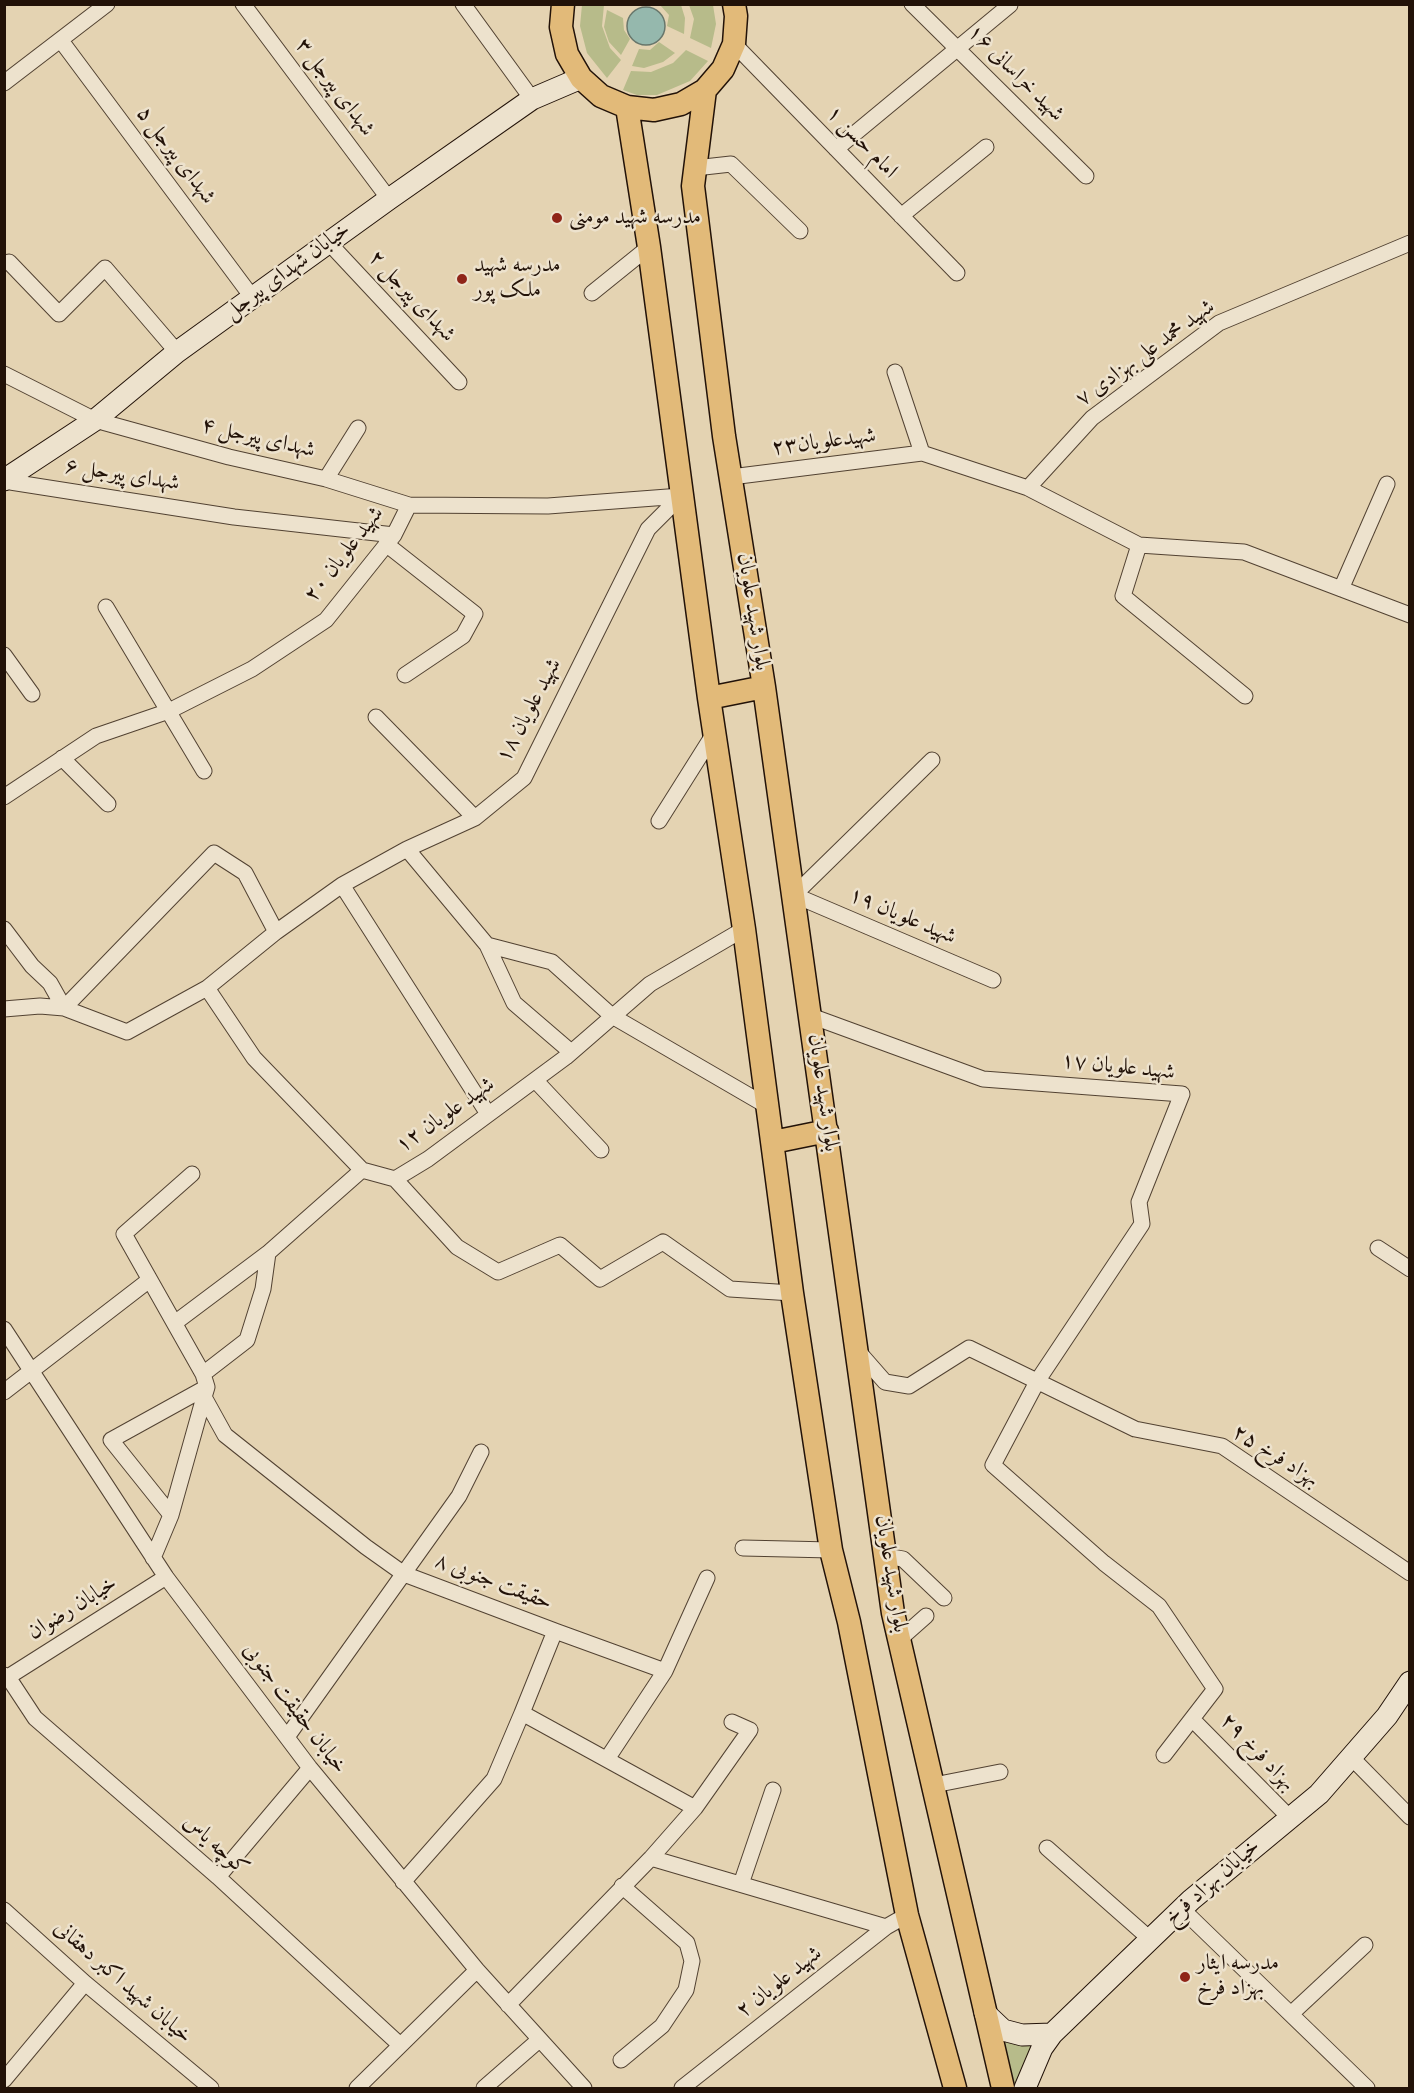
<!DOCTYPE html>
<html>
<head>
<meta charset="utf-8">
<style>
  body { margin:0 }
  #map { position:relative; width:1414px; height:2093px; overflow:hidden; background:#e4d3b2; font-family:"IM FELL DW Pica",serif }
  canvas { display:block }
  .frame { position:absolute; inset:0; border:6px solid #221208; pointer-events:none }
</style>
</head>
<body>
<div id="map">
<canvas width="1414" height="2093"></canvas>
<div class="frame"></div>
</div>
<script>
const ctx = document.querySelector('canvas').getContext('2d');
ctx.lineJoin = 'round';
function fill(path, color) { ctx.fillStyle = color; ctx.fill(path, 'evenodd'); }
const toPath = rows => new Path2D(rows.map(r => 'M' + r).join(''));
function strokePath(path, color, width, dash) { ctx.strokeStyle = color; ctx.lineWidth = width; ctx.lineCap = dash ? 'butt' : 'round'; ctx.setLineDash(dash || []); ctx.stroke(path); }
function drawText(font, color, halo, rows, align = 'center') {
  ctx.font = font + ' "IM FELL DW Pica",Amiri,serif'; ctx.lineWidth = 5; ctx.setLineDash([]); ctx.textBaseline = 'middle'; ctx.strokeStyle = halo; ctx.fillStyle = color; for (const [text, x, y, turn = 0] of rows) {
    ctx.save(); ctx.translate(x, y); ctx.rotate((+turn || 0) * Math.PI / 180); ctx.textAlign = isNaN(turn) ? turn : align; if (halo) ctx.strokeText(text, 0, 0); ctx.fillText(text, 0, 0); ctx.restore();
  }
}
const green = toPath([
  [582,5,604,5,602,26,610,48,621,60,607,78,587,53,580,26],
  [660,5,681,5,685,18,684,34,667,26,669,15],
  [689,5,713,5,716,24,711,48,690,38,694,19],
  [607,10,623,18,624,30,630,39,621,55,609,42,604,27],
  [659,42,675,53,663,62,644,68,632,66,639,49,650,50],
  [686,50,708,61,690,81,657,95,637,95,623,90,631,71,651,72,673,63],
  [994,2024,1039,2036,1024,2088,1004,2088]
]);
const water = toPath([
  '627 26a19 19 0 1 1 38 0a19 19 0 1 1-38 0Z'
]);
const street = toPath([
  [243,4,389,199],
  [463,4,532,99],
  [912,4,1086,176],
  [62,42,252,297],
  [734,44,957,273],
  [4,83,107,4],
  [836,149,1010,5],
  [695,168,731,164,800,231],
  [901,216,986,147],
  [329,243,459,382],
  [9,262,59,314,105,268,177,352],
  [592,293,649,247],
  [895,372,922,453],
  [4,374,95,420,229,457,326,479,409,505],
  [731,477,922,453,1028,488,1139,545,1244,552,1410,615],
  [326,479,358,428],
  [4,481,234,517,394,535],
  [1028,488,1092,418,1219,323,1410,243],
  [386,544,475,614,463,636,405,675],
  [1139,545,1123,596,1245,696],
  [1341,589,1387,484],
  [106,607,204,771],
  [4,655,32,694],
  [376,717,475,818],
  [62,758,108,804],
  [932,760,794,895,993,980],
  [4,797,96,736,169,711,252,669,326,620,394,535,409,505,548,506,681,496],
  [659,821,715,732],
  [407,849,487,945,552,962,612,1016,767,1106],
  [342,885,488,1114],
  [4,929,32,966,50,983,64,1008,214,853,245,873,276,932],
  [487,945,514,1003,571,1052],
  [207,988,276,932,342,885,407,849,475,818,524,778,648,529,681,496],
  [4,1009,40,1006,64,1008,127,1032,207,988,254,1058,362,1170],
  [811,1016,983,1079,1182,1094,1139,1202,1142,1224,1038,1380,993,1465,1104,1563,1159,1606,1215,1689,1164,1755],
  [535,1080,601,1150],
  [192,1174,124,1234,203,1374,207,1387,204,1397,225,1435,366,1547,404,1574,555,1631,522,1713,695,1808,651,1858,508,2005],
  [395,1179,457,1247,498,1272,560,1245,600,1279,663,1242,730,1289,792,1293],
  [1378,1248,1410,1269],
  [176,1322,268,1253,362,1170,395,1179,428,1159,566,1057,650,984,744,929],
  [4,1329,166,1577,310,1768,477,1970,584,2088],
  [857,1350,885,1382,909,1386,969,1348,1135,1429,1222,1446,1410,1573],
  [203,1374,247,1340,263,1289,268,1253],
  [4,1392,148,1281],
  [171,1515,111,1440,207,1387],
  [743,1548,831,1550],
  [886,1556,903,1559,944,1598],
  [153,1558,171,1515,204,1397],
  [555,1631,665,1671,707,1578],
  [900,1639,926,1616],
  [4,1675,8,1677,166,1577],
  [8,1677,35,1718,218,1877,399,2044],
  [1192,1719,1290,1818],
  [287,1737,459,1496,481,1452],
  [1351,1757,1410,1817],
  [607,1759,665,1671],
  [934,1785,1000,1772],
  [695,1808,750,1730,732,1722],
  [1047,1848,1150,1939],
  [651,1858,886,1927],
  [218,1877,310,1768],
  [403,1882,494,1779,522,1713],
  [741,1884,773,1790],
  [1182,1909,1367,2088],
  [4,1910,85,1983,211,2088],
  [1291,2014,1365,1945],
  [621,2060,662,2026,686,1990,692,1961,687,1943,622,1886],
  [4,2080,85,1983],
  [357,2088,477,1970],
  [484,2088,539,2040],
  [682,2088,886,1927,907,1915]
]);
const secondary = toPath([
  [4,480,95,420,177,352,389,199,532,99,581,78],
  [985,2013,1003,2030,1022,2035,1052,2034],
  [1025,2088,1042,2048,1052,2034,1191,1900,1319,1794,1387,1716,1410,1682]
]);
const primary = toPath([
  [563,4,561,27,567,54,581,78,601,96,627,107,654,110,681,104,705,90,723,69,734,44,736,16,734,4],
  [705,90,693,186,724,436,764,687,893,1613,1003,2088],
  [627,107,649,247,709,698,744,929,792,1293,831,1550,849,1622,907,1915,955,2088],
  [709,698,764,687],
  [773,1142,827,1131]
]);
const markers = [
  [557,218,6,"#8f2418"],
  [462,279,6,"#8f2418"],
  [1185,1977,6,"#8f2418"]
];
const streetNames = [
  ["شهید خراسانی ۱۶",1015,74,45],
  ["شهدای پیرجل ۳",334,88,53],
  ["امام حسن ۱",861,143,46],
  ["شهدای پیرجل ۵",175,156,53],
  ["خیابان شهدای پیرجل",288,272,-36],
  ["شهدای پیرجل ۲",411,297,47],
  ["شهید محمد علی بهزادی ۷",1146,354,-36],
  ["شهدای پیرجل ۴",258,439,13],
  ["شهیدعلویان۲۳",824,443,-7],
  ["شهدای پیرجل ۶",122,476,9],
  ["شهید علویان ۲۰",345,555,-52],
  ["بلوار شهید علویان",752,612,81],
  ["شهید علویان ۱۸",530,711,-62],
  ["شهید علویان ۱۹",902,917,23],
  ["شهید علویان ۱۷",1118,1068,6],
  ["بلوار شهید علویان",822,1093,82],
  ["شهید علویان ۱۲",446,1116,-35],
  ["بهزاد فرخ ۲۵",1275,1457,32],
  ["بلوار شهید علویان",890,1574,81],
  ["حقیقت جنوبی ۸",493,1583,21],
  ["خیابان رضوان",73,1609,-32],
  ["خیابان حقیقت جنوبی",294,1709,53],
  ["بهزاد فرخ ۲۹",1257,1753,46],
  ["کوچه یاس",215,1846,42],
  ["خیابان بهزاد فرخ",1213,1883,-41],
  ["خیابان شهید اکبر دهقانی",122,1983,41],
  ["شهید علویان ۲",780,1983,-38]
];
const poiNames = [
  ["مدرسه شهید مومنی",569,218],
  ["مدرسه شهید",474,266],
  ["ملک پور",474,291],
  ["مدرسه ایثار",1197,1964],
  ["بهزاد فرخ",1197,1989]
];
fill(green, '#b7bb8a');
fill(water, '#95b8ad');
strokePath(water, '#67766b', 1.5);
strokePath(street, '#524232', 17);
strokePath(secondary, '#221208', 23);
strokePath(primary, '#221208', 25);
strokePath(street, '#ede2cd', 15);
strokePath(secondary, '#ede2cd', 21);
strokePath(primary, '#e2ba79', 22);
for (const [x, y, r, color] of markers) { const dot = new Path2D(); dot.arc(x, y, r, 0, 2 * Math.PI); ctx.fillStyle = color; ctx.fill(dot); strokePath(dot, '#ede2cd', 2); }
drawText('22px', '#221208', '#ede2cd', streetNames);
drawText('22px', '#221208', '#ede2cd', poiNames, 'left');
</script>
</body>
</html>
